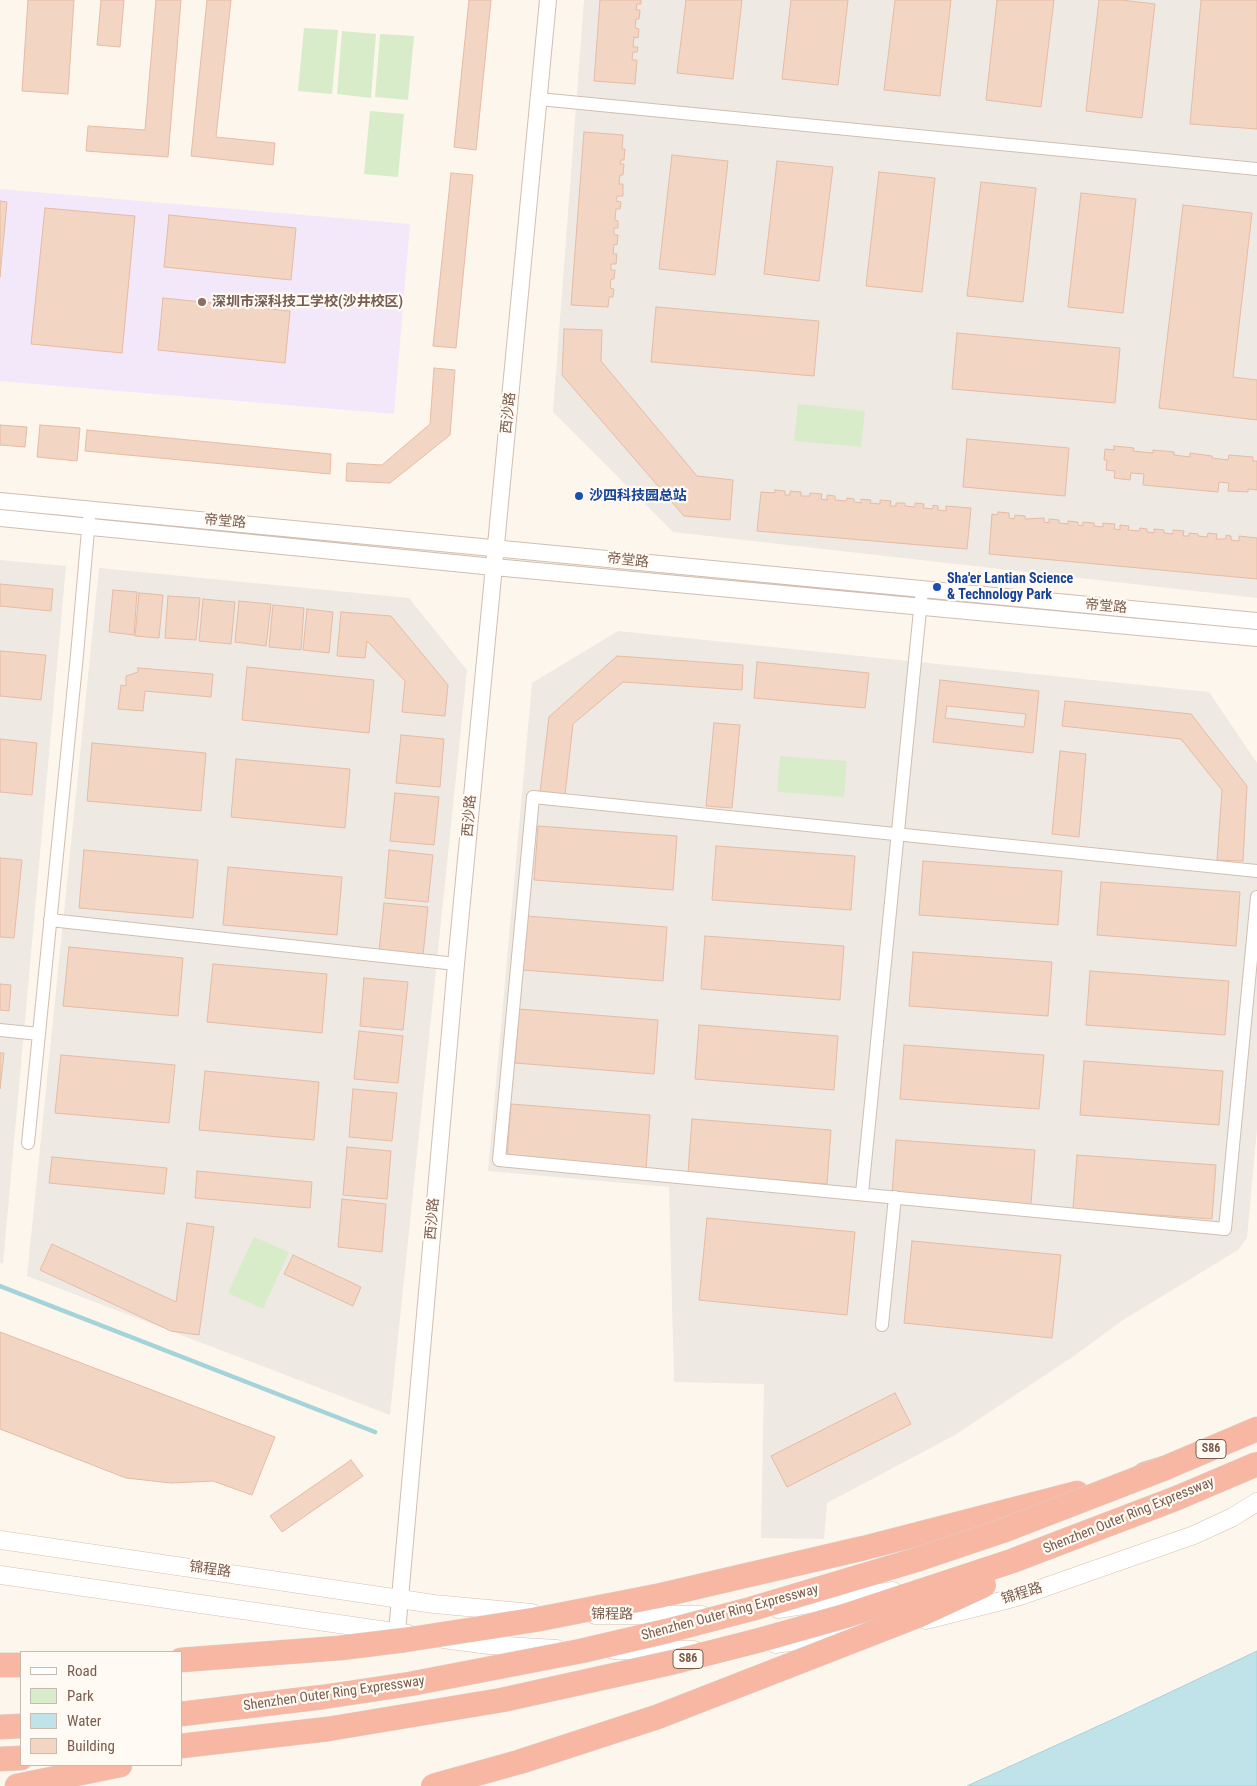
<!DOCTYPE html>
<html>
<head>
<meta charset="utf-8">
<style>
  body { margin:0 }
  #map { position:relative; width:1257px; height:1786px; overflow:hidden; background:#fdf6ec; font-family:"Roboto Condensed",sans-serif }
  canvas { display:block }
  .legend { position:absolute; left:20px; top:1651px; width:162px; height:115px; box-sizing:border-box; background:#fffaf3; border:1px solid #cabbb1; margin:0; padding:6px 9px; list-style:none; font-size:15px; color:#7a5c4d }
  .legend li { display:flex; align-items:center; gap:10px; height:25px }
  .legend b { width:25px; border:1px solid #cabbb1 }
</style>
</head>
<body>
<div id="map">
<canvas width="1257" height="1786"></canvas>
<ul class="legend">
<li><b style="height:6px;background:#fff"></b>Road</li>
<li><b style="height:14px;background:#d8ecc9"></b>Park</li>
<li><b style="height:14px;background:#bfe3e8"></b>Water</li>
<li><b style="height:14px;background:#f3d5c3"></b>Building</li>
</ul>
</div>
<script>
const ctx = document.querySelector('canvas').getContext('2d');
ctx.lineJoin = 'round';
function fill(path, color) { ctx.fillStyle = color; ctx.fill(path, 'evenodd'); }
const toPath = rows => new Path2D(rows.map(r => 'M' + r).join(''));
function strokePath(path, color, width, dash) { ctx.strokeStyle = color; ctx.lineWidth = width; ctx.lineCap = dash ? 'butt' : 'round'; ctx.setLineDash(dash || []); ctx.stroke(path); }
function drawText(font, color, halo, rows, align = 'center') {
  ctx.font = font + ' "Roboto Condensed","Noto Sans SC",sans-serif'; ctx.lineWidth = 4.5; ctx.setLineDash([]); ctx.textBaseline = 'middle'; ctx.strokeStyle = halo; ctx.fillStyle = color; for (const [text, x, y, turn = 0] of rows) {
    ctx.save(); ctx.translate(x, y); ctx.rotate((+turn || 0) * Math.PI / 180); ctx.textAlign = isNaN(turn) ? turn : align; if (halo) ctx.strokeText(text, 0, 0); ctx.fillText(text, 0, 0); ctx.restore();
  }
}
const industrial = toPath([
  [584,0,1257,0,1257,598,673,532,553,412],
  [0,560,66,566,3,1264,0,1263],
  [99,568,409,598,467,670,390,1415,27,1276],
  [618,631,1209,692,1257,763,1257,1129,1247,1238,1238,1250,1123,1320,1074,1356,955,1435,827,1503,824,1539,761,1538,764,1384,674,1382,669,1187,488,1171,532,683]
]);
const education = toPath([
  [0,189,410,224,394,414,0,381]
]);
const green = toPath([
  [304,28,338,30,332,94,298,91],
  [342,31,376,34,371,98,337,94],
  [380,34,414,36,408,100,375,97],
  [370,111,404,114,398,177,364,174],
  [798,404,865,411,861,447,794,441],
  [780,756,847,761,844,797,777,792],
  [254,1237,289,1252,263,1309,228,1293]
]);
const water = toPath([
  [1257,1651,1257,1786,967,1786,1120,1716,1257,1651]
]);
const stream = toPath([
  [0,1286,375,1432]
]);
const building = toPath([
  [28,0,74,0,68,94,22,91,28,0],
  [101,0,124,0,120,47,97,45,101,0],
  [156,0,181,0,168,157,86,151,88,126,145,130,156,0],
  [207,0,231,0,216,137,275,143,273,165,191,156,207,0],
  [469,0,491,0,476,150,454,147,469,0],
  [600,0,641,0,641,4,637,4,636,10,640,10,639,19,636,19,635,28,639,29,638,38,634,37,633,47,638,47,637,52,633,52,632,60,637,60,635,84,594,81,600,0],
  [686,0,742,0,733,79,677,73,686,0],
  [791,0,848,0,838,85,782,79,791,0],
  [895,0,951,0,940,96,884,90,895,0],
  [997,0,1054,0,1041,107,986,100,997,0],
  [1099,0,1121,0,1155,4,1142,118,1086,111,1099,0],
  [1201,0,1257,0,1257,129,1190,124,1201,0],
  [584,132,623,135,622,149,625,149,624,160,621,160,620,164,624,164,623,175,620,175,619,184,623,184,623,196,617,196,616,201,621,202,620,209,616,209,615,220,618,221,618,228,614,228,614,235,618,235,617,245,614,244,613,254,617,254,616,264,611,264,611,270,615,270,614,279,611,279,610,288,614,289,613,297,609,297,608,307,571,305,584,132],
  [672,155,728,161,715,275,659,269,672,155],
  [777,161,833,167,819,281,764,274,777,161],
  [879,172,935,178,922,292,866,286,879,172],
  [451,173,473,175,456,348,433,346,451,173],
  [981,182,1036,188,1023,302,967,296,981,182],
  [1081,193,1136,199,1123,313,1068,307,1081,193],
  [0,201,7,202,0,277,0,201],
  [1183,205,1252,213,1233,377,1257,380,1257,420,1159,408,1183,205],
  [45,208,135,216,122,353,31,344,45,208],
  [169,215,296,228,291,280,164,267,169,215],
  [163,298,290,311,285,363,158,350,163,298],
  [656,307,819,321,814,376,651,362,656,307],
  [564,329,602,330,601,361,697,476,733,480,730,520,684,516,562,375,564,329],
  [957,333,1120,348,1115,403,952,389,957,333],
  [434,368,455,370,450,435,390,483,346,481,347,463,382,465,430,424,434,368],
  [0,425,27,427,25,447,0,445,0,425],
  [40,425,80,428,77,461,37,457,40,425],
  [87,430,331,454,330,474,85,451,87,430],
  [967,439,1069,448,1065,496,963,487,967,439],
  [1114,446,1134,448,1133,451,1153,453,1153,450,1174,452,1174,455,1190,457,1190,453,1212,456,1212,458,1228,460,1229,455,1253,457,1253,461,1257,461,1257,490,1248,489,1248,492,1228,491,1229,483,1219,482,1218,492,1143,485,1144,474,1131,473,1130,480,1114,478,1115,471,1106,470,1107,460,1104,460,1105,449,1114,450,1114,446],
  [775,490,785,491,785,495,790,495,790,491,801,492,801,496,810,496,810,493,822,494,821,499,827,500,827,495,835,496,835,500,846,501,847,498,854,499,854,502,861,503,861,499,871,500,870,503,880,504,880,500,891,501,890,506,896,506,896,503,905,503,905,506,915,507,915,503,924,504,923,508,933,509,933,505,938,506,938,510,946,511,946,506,971,508,967,549,757,531,761,492,775,493,775,490],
  [998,512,1009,513,1009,518,1014,519,1015,515,1025,516,1025,519,1044,518,1044,522,1049,523,1049,519,1059,520,1059,523,1068,524,1068,521,1078,522,1078,525,1082,526,1083,522,1094,523,1094,526,1103,527,1103,523,1115,524,1114,529,1120,530,1120,525,1129,526,1128,530,1139,531,1140,528,1147,529,1147,532,1154,533,1154,529,1164,530,1164,533,1173,534,1173,530,1184,531,1183,536,1189,536,1189,533,1198,534,1198,536,1207,537,1208,533,1217,534,1216,539,1226,539,1226,535,1231,536,1231,540,1239,541,1239,536,1257,538,1257,579,989,554,992,514,998,515,998,512],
  [0,584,53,589,51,611,0,606,0,584],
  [113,590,137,592,134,635,109,632,113,590],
  [139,593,163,595,159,638,135,636,139,593],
  [168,596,200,598,196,640,165,638,168,596],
  [203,599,235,602,231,644,199,641,203,599],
  [239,601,271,604,266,646,235,642,239,601],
  [273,605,304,608,301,650,269,647,273,605],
  [307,609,333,612,329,653,303,650,307,609],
  [341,612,391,616,448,685,445,716,402,712,405,681,367,641,365,658,337,656,341,612],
  [0,651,46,655,41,700,0,696,0,651],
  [617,656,743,665,742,690,623,682,573,724,565,795,540,792,549,717,617,656],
  [757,662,869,673,865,708,754,698,757,662],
  [247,667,374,680,369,733,242,720,247,667],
  [138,668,213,674,211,697,145,691,143,711,118,709,121,685,126,686,126,676,138,672,138,668],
  [940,680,1039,691,1033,753,933,742,940,680],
  [947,706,1026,714,1024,727,945,718,947,706],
  [1065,701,1191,714,1247,786,1243,861,1217,860,1222,790,1181,739,1062,726,1065,701],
  [714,723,740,725,732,808,706,806,714,723],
  [401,735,444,739,440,787,396,783,401,735],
  [0,739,37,743,32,795,0,792,0,739],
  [92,743,206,753,201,811,87,801,92,743],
  [1060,751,1086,754,1079,837,1052,834,1060,751],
  [236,759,350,769,345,828,231,817,236,759],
  [395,793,439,797,434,845,390,841,395,793],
  [538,826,677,836,673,890,534,880,538,826],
  [716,846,855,856,851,910,712,900,716,846],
  [84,850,198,860,193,918,79,908,84,850],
  [389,850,433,855,428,902,385,898,389,850],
  [0,858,22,860,14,938,0,937,0,858],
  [923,861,1062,871,1058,925,919,915,923,861],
  [228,867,342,877,337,935,223,925,228,867],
  [1101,882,1240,892,1236,946,1097,935,1101,882],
  [384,903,428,907,423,955,379,951,384,903],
  [527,916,667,927,663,981,523,970,527,916],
  [705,936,844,946,840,1000,701,989,705,936],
  [69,947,183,958,178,1016,63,1006,69,947],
  [913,952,1052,962,1048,1016,909,1006,913,952],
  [213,964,327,974,322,1033,207,1022,213,964],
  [1090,971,1229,981,1225,1035,1086,1025,1090,971],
  [364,978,408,982,403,1030,360,1026,364,978],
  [0,984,11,985,9,1011,0,1010,0,984],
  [519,1009,658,1020,654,1074,515,1063,519,1009],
  [699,1025,838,1036,834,1090,695,1079,699,1025],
  [359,1031,403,1036,398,1083,354,1079,359,1031],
  [904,1045,1044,1055,1039,1109,900,1099,904,1045],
  [0,1053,4,1053,0,1089,0,1053],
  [61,1055,175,1065,169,1123,55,1113,61,1055],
  [1084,1061,1223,1071,1219,1125,1080,1115,1084,1061],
  [205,1071,319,1082,314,1140,199,1130,205,1071],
  [353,1089,397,1093,392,1141,349,1137,353,1089],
  [511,1104,650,1115,646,1169,507,1158,511,1104],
  [692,1119,831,1130,827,1184,688,1173,692,1119],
  [896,1140,1035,1150,1031,1204,892,1194,896,1140],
  [347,1147,391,1151,387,1199,343,1195,347,1147],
  [1077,1155,1216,1165,1212,1219,1073,1209,1077,1155],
  [52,1157,167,1168,164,1194,49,1183,52,1157],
  [197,1171,312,1182,310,1208,195,1198,197,1171],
  [342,1199,386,1204,382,1252,338,1247,342,1199],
  [707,1218,855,1232,847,1315,699,1300,707,1218],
  [187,1223,214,1227,199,1335,171,1331,40,1270,52,1244,176,1302,187,1223],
  [912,1241,1061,1255,1052,1338,904,1323,912,1241],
  [293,1255,361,1287,353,1306,284,1274,293,1255],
  [0,1332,275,1437,252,1495,213,1481,171,1483,126,1478,0,1429,0,1332],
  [895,1393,911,1424,787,1487,771,1456,895,1393],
  [351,1460,363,1476,282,1532,270,1516,351,1460]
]);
const minor = toPath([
  [539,99,1257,169],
  [1257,871,533,797,499,1160,1225,1229,1257,897],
  [50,920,456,964],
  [0,1030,39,1034],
  [28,1143,77,655,89,519],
  [862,1193,922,590],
  [882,1325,895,1197]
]);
const tertiary = toPath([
  [0,501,1257,621],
  [0,518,494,567,1257,638],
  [397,1632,456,964,548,0]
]);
const secondary = toPath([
  [0,1540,434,1604,532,1613],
  [0,1575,408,1634],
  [778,1609,893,1591],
  [595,1615,702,1615],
  [926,1620,1017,1597,1194,1535,1233,1517,1257,1502],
  [443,1639,489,1645,557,1649],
  [775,1644,853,1633],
  [613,1650,694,1650]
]);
const motorway = toPath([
  [1145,1474,1165,1468,1257,1429],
  [662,1595,864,1548,1077,1493],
  [181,1660,340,1648],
  [0,1665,21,1665],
  [0,1727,21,1726],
  [0,1759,21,1758],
  [17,1786,120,1765]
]);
const motorwayBridge = toPath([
  [340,1648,405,1640,534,1620,662,1595],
  [181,1714,323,1697,410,1684,581,1651,667,1631,751,1609,919,1559,1002,1531,1165,1468],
  [181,1746,328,1729,502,1700,674,1662,760,1640,845,1616,1012,1561,1177,1498,1257,1464],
  [433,1786,519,1762,657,1717,919,1615,984,1585]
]);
const markers = [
  [202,302,5,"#8d6e63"],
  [579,496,5,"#1a4fb4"],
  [937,587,5,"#1a4fb4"]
];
const shields = [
  [1211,1449,30],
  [688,1659,30]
];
const shieldNames = [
  ["S86",1211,1449],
  ["S86",688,1659]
];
const educationNames = [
  ["深圳市深科技工学校(沙井校区)",212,302]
];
const streetNames = [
  ["西沙路",509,413,-84],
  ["帝堂路",225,522,5],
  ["帝堂路",628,561,6],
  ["帝堂路",1106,607,5],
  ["西沙路",470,816,-85],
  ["西沙路",433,1219,-85],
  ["Shenzhen Outer Ring Expressway",1129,1516,-22],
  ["锦程路",210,1570,8],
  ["锦程路",1022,1594,-17],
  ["Shenzhen Outer Ring Expressway",730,1613,-15],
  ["锦程路",612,1615,1],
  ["Shenzhen Outer Ring Expressway",334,1694,-8]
];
const transitNames = [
  ["沙四科技园总站",589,496],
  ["Sha'er Lantian Science",947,579],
  ["& Technology Park",947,595]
];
fill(industrial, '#efe9e4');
fill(education, '#f3e8fa');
fill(green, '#d8ecc9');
fill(water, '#bfe3e8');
strokePath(water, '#a5d3da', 1);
strokePath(stream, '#a5d3da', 4.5);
fill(building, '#f3d5c3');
strokePath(building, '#e6bba3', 1);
strokePath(minor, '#d1beb0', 14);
strokePath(tertiary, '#d1beb0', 18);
strokePath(secondary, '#d6c0b0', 19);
strokePath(motorway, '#dad1cd', 25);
strokePath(minor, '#fff', 12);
strokePath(tertiary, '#fff', 16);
strokePath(secondary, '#fff', 18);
strokePath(motorway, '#f7b7a3', 24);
strokePath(motorwayBridge, '#dad1cd', 25, []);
strokePath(motorwayBridge, '#f7b7a3', 24);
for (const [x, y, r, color] of markers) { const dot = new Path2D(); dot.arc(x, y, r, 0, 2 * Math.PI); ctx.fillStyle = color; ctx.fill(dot); strokePath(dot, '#fffaf3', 2); }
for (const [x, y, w] of shields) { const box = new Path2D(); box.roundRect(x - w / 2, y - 9.5, w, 19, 4); ctx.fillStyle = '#fffaf3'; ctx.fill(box); strokePath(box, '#7a5c4d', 1); }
drawText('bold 12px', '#7a5c4d', null, shieldNames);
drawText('bold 14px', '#785e54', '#fffaf3', educationNames, 'left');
drawText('14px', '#7a5c4d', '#fffaf3', streetNames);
drawText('bold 14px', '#164399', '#fffaf3', transitNames, 'left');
</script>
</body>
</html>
